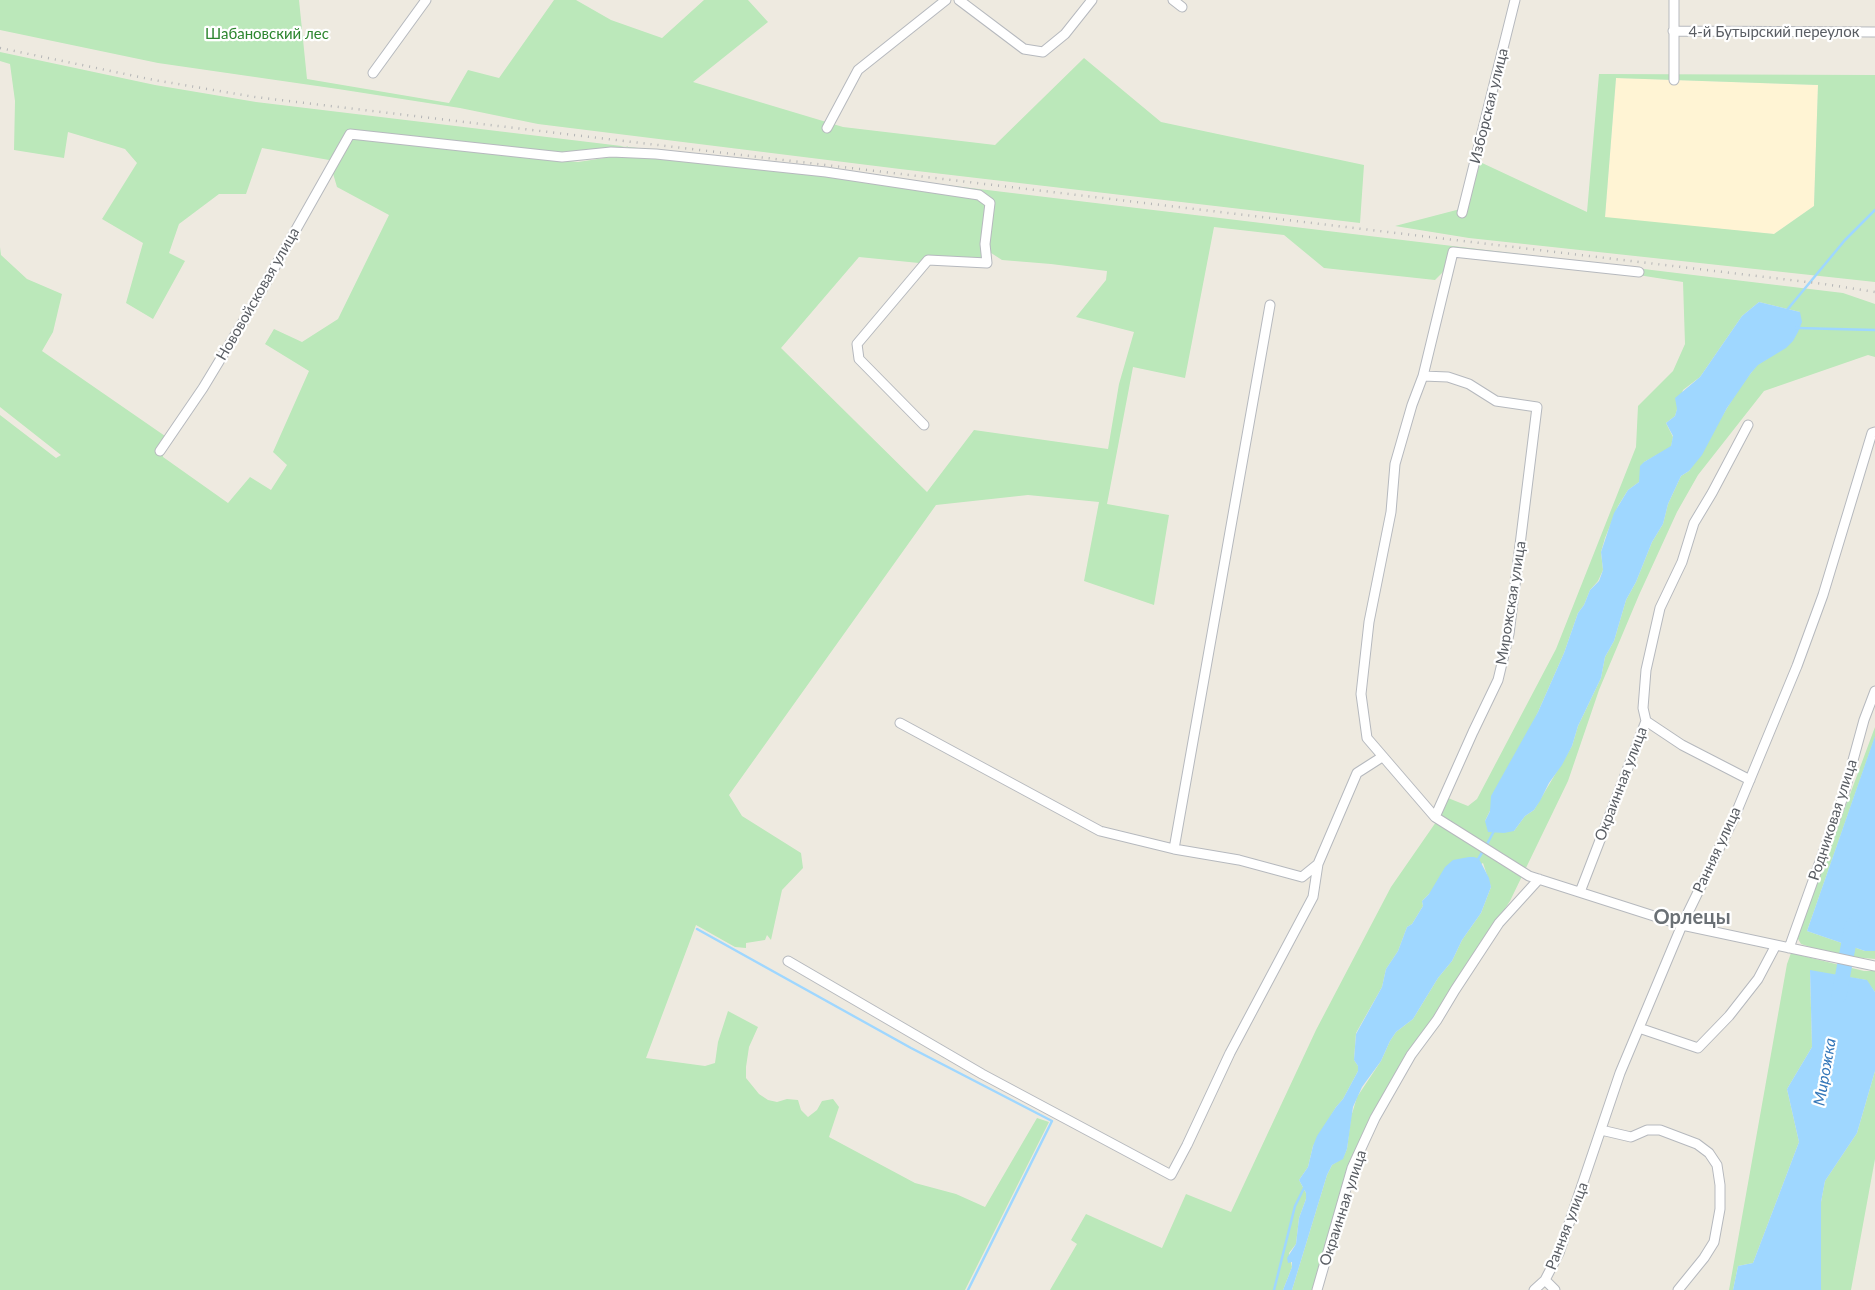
<!DOCTYPE html>
<html>
<head>
<meta charset="utf-8">
<style>
  body { margin:0 }
  canvas { display:block; background:#eeeae0 }
</style>
</head>
<body>
<canvas width="1875" height="1290"></canvas>
<script>
const ctx = document.querySelector('canvas').getContext('2d');
ctx.lineJoin = 'round';
function fill(path, color) { ctx.fillStyle = color; ctx.fill(path, 'evenodd'); }
const toPath = rows => new Path2D(rows.map(r => 'M' + r).join(''));
function strokePath(path, color, width, dash) { ctx.strokeStyle = color; ctx.lineWidth = width; ctx.lineCap = dash ? 'butt' : 'round'; ctx.setLineDash(dash || []); ctx.stroke(path); }
function drawText(font, color, halo, rows, align = 'center') {
  ctx.font = font + ' Lato,sans-serif'; ctx.lineWidth = 4.5; ctx.setLineDash([]); ctx.textBaseline = 'middle'; ctx.strokeStyle = halo; ctx.fillStyle = color; for (const [text, x, y, turn = 0] of rows) {
    ctx.save(); ctx.translate(x, y); ctx.rotate((+turn || 0) * Math.PI / 180); ctx.textAlign = isNaN(turn) ? turn : align; if (halo) ctx.strokeText(text, 0, 0); ctx.fillText(text, 0, 0); ctx.restore();
  }
}
const commercial = toPath([
  [1616,78,1818,85,1814,206,1774,234,1605,218]
]);
const green = toPath([
  [0,0,299,0,307,79,449,103,468,70,499,78,554,0,576,0,611,20,662,38,704,0,748,0,768,22,693,82,843,127,995,145,1084,58,1161,122,1364,165,1360,223,900,169,538,124,460,108,338,89,158,63,0,30],
  [0,52,155,85,256,102,1843,293,1875,304,1875,357,1868,355,1764,391,1698,475,1677,512,1639,595,1599,690,1568,781,1510,901,1372,1114,1315,1290,1292,1290,1327,1175,1332,1165,1343,1158,1347,1149,1351,1117,1357,1097,1381,1061,1390,1041,1396,1032,1413,1019,1438,978,1452,961,1462,940,1481,913,1491,887,1483,863,1429,894,1422,901,1423,906,1412,924,1407,927,1398,951,1386,969,1382,987,1356,1033,1354,1060,1358,1066,1358,1071,1343,1099,1336,1107,1313,1146,1308,1167,1299,1180,1306,1193,1306,1199,1299,1218,1296,1244,1289,1253,1292,1267,1283,1290,1050,1290,1077,1244,1071,1240,1086,1214,1162,1248,1186,1194,1231,1212,1316,1030,1391,887,1436,822,1448,798,1468,806,1477,799,1556,649,1636,447,1638,406,1673,371,1685,344,1683,282,1638,275,1459,256,1435,280,1324,268,1284,235,1214,227,1185,378,1133,367,1107,504,1169,515,1154,605,1084,581,1099,502,1028,495,936,505,729,795,742,816,801,853,803,868,782,890,771,940,767,935,765,940,746,943,746,948,735,947,696,925,646,1058,705,1066,715,1063,718,1042,728,1011,758,1027,749,1047,746,1067,746,1078,759,1094,768,1100,777,1102,787,1099,798,1100,801,1110,808,1117,817,1110,822,1101,833,1099,839,1107,829,1137,915,1183,956,1194,985,1207,1037,1118,1049,1122,965,1290,0,1290,0,415,56,458,61,455,0,407,0,247,1,255,27,279,62,294,53,332,42,351,165,436,163,457,228,503,250,477,271,490,287,465,273,452,309,371,265,344,274,329,302,342,338,319,389,215,337,187,329,160,262,148,246,194,219,194,179,224,169,253,185,261,153,319,126,303,143,243,102,219,137,163,125,149,68,132,64,158,14,150,15,101,10,64,0,61],
  [353,139,562,154,628,146,626,157,611,157,578,162],
  [987,205,988,251,1002,260,1051,264,1107,271,1106,280,1076,317,1134,332,1119,384,1108,449,974,430,927,492,781,348,859,257,919,263,928,255,981,259],
  [1759,302,1800,312,1767,359,1757,365,1738,390,1689,471,1681,476,1668,504,1663,524,1652,542,1636,582,1626,600,1614,641,1605,657,1601,678,1578,726,1572,746,1534,810,1525,816,1514,831,1485,821,1538,712,1564,653,1578,613,1584,605,1590,590,1598,581,1603,570,1601,552,1605,538,1618,506,1628,490,1639,482,1644,462,1671,447,1673,437,1666,423,1675,416,1683,390,1700,377,1742,316],
  [1599,74,1875,75,1875,282,1469,238,1395,226,1468,207,1480,162,1587,212],
  [1616,78,1818,85,1814,206,1774,234,1605,217],
  [1875,727,1875,737,1807,931,1865,951,1875,951,1875,959,1852,957,1813,948,1801,944,1797,937],
  [1791,953,1864,971,1875,971,1875,992,1866,980,1810,971,1812,1047,1787,1089,1799,1142,1753,1263,1738,1266,1733,1290,1729,1290,1787,964],
  [1875,1071,1875,1159,1851,1290,1821,1290,1821,1202,1825,1181,1857,1133]
]);
const water = toPath([
  [1759,302,1800,312,1802,322,1798,332,1793,341,1786,348,1758,365,1751,373,1727,408,1702,455,1689,471,1681,476,1668,504,1663,524,1652,542,1636,582,1626,600,1614,641,1605,657,1601,678,1578,726,1572,746,1562,765,1549,783,1540,801,1534,810,1525,816,1514,831,1504,833,1488,832,1485,821,1490,811,1491,796,1538,712,1564,653,1578,613,1584,605,1590,590,1599,581,1603,570,1601,552,1614,513,1628,490,1639,482,1640,466,1644,462,1671,446,1673,436,1666,423,1675,416,1677,409,1675,398,1700,377,1742,316],
  [1875,736,1875,951,1865,951,1807,931],
  [1469,857,1474,857,1479,859,1489,878,1491,887,1481,913,1462,940,1452,961,1438,978,1413,1019,1396,1032,1390,1041,1381,1061,1362,1087,1353,1107,1347,1149,1343,1159,1332,1165,1327,1175,1292,1290,1283,1290,1292,1267,1292,1262,1288,1263,1287,1258,1296,1244,1299,1218,1306,1199,1306,1193,1299,1180,1308,1167,1313,1146,1317,1136,1336,1107,1343,1099,1358,1071,1358,1066,1354,1060,1356,1034,1382,987,1386,969,1398,951,1407,927,1412,924,1423,906,1422,901,1429,894,1445,867,1453,860],
  [1810,970,1867,980,1875,992,1875,1071,1857,1133,1825,1181,1821,1202,1821,1290,1733,1290,1738,1266,1753,1263,1799,1142,1787,1089,1812,1047]
]);
const stream = toPath([
  [1787,310,1845,240,1875,210],
  [1796,328,1875,330],
  [1486,846,1494,831],
  [1477,861,1483,851],
  [697,929,911,1048,1052,1121,968,1290],
  [1274,1290,1295,1206,1305,1186]
]);
const river = toPath([
  [1839,995,1852,926]
]);
const minor = toPath([
  [959,0,1024,49,1043,52,1065,34,1092,0],
  [1173,0,1182,7],
  [1674,0,1674,80],
  [1673,31,1875,32],
  [373,73,426,0],
  [827,128,858,70,946,0],
  [1462,213,1515,0],
  [1639,272,1453,252,1423,376,1412,405,1395,464,1391,512,1369,622,1361,694,1367,738,1435,817,1529,876,1682,925,1875,966],
  [1423,376,1448,377,1469,384,1496,401,1537,407,1509,634,1498,680,1473,732,1435,817],
  [160,451,203,388,255,302,350,134,562,157,611,152,656,154,826,172,979,195,990,203,985,244,987,263,928,260,857,344,859,359,924,425],
  [1646,721,1682,745,1750,780],
  [900,723,1100,831,1174,849,1239,860,1302,877,1318,864],
  [1174,849,1270,305],
  [1580,892,1646,721,1643,708,1646,670,1660,608,1682,562,1694,523,1712,493,1748,425],
  [1789,948,1843,797,1864,720,1875,691],
  [788,961,982,1074,1171,1175,1187,1145,1230,1053,1313,897,1318,864,1357,773,1382,757],
  [1639,1028,1698,1048,1729,1016,1758,979,1776,945],
  [1601,1130,1631,1137,1647,1130,1660,1130,1697,1144,1709,1153,1717,1165,1720,1185,1720,1209,1714,1242,1704,1258,1678,1290],
  [1545,1280,1555,1290],
  [1317,1290,1352,1168,1375,1118,1411,1055,1437,1020,1455,990,1499,923,1539,879],
  [1534,1290,1545,1280,1559,1253,1620,1073,1682,925,1734,818,1797,666,1823,595,1872,433,1875,432]
]);
const rail = toPath([
  [0,48,154,80,255,97,1824,284,1875,292]
]);
const streetNames = [
  ["4-й Бутырский переулок",1774,32],
  ["Изборская улица",1489,106,-76],
  ["Нововойсковая улица",258,294,-60],
  ["Мирожская улица",1511,603,-81],
  ["Окраинная улица",1621,784,-69],
  ["Родниковая улица",1833,820,-72],
  ["Ранняя улица",1717,850,-65],
  ["Окраинная улица",1343,1208,-72],
  ["Ранняя улица",1567,1226,-69]
];
const parkNames = [
  ["Шабановский лес",267,34]
];
const waterNames = [
  ["Мирожка",1825,1072,-80]
];
const districtNames = [
  ["Орлецы",1692,918]
];
fill(commercial, '#fff4d4');
fill(green, '#bbe8ba');
fill(water, '#9fd7ff');
strokePath(stream, '#9fd7ff', 2.5);
strokePath(river, '#9fd7ff', 15);
strokePath(minor, '#b6b9be', 11);
strokePath(minor, '#fff', 9);
strokePath(rail, '#b4b5b6', 2.5, [1, 6]);
drawText('15px', '#595d63', '#fff', streetNames);
drawText('15px', '#2e8630', '#fff', parkNames);
drawText('italic 16px', '#3477b9', '#fff', waterNames);
drawText('bold 20px', '#6a7075', '#fff', districtNames);
</script>
</body>
</html>
